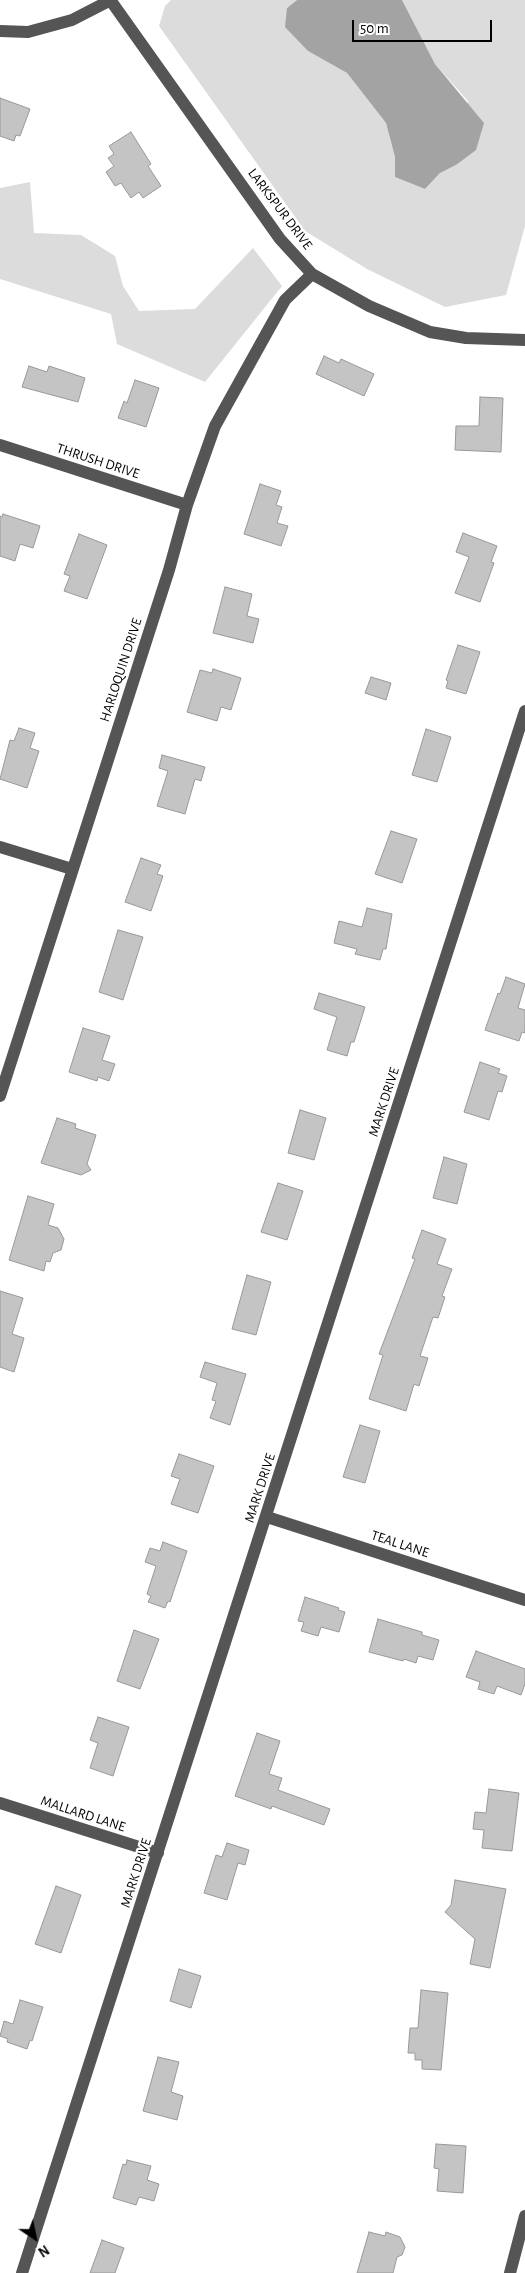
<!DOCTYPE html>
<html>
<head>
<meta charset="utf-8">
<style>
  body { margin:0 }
  #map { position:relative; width:525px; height:2273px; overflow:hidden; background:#fff; font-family:"Alegreya Sans",sans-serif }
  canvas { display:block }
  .north { position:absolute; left:10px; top:2213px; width:50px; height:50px; -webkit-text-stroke:4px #fff; paint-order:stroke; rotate:146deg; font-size:14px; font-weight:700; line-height:20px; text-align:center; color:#000 }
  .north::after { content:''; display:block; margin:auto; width:18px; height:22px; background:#000; clip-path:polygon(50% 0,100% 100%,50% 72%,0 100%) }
  .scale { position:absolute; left:352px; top:20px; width:140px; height:22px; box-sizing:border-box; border:2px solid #000; border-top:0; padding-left:6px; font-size:15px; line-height:18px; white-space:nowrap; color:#000; -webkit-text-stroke:4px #fff; paint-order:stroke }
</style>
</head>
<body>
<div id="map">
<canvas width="525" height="2273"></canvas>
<div class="north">N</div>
<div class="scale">50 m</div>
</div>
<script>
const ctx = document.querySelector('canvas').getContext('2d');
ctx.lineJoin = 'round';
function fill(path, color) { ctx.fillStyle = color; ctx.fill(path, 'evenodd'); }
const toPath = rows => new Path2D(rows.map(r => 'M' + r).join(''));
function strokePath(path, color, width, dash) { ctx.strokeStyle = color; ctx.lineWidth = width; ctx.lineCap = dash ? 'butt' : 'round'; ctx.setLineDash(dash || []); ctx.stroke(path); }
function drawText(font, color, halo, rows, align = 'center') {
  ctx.font = font + ' "Alegreya Sans",sans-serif'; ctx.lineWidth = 4.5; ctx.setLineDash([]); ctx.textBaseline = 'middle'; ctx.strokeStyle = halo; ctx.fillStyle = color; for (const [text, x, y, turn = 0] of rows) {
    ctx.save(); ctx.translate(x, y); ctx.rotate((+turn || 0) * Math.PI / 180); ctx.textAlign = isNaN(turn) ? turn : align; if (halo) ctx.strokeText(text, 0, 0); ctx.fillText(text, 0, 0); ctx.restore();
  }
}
const green = toPath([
  [171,0,297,0,287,8,308,51,347,73,386,123,395,157,395,177,425,189,440,173,456,165,468,101,435,64,402,0,525,0,525,226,506,295,445,307,367,269,305,231,159,26,165,6],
  [30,182,34,233,81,235,115,256,123,286,139,311,195,309,253,248,282,286,205,382,117,344,111,314,0,279,0,188]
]);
const water = toPath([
  [297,0,402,0,435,64,484,123,476,150,456,165,440,173,425,189,395,177,395,157,386,123,347,73,308,51,285,27,287,8]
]);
const building = toPath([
  [0,98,30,109,20,136,16,135,14,141,0,136,0,98],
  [131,132,151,164,148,166,161,186,143,198,139,192,131,198,121,183,115,186,106,172,114,166,108,158,114,154,109,146,131,132],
  [324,356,339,363,341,359,374,374,364,396,316,374,324,356],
  [29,366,47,372,49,366,85,378,78,402,22,387,29,366],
  [135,380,159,388,146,427,118,418,124,401,127,403,135,380],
  [480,397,503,398,501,452,455,450,456,426,479,426,480,397],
  [260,484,281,491,276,505,282,507,277,523,288,526,281,546,244,534,260,484],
  [3,514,40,526,33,548,20,544,15,561,0,556,0,516,2,517,3,514],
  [463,533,497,546,491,562,494,563,480,602,455,593,469,557,456,552,463,533],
  [79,534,107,545,87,599,64,591,70,576,64,574,79,534],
  [225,587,252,594,247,616,259,619,253,643,213,633,225,587],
  [458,645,480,652,466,694,446,688,448,681,446,680,458,645],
  [213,669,241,678,231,710,221,707,217,721,187,712,200,670,212,673,213,669],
  [371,677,391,683,386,700,365,693,371,677],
  [19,728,35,733,30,748,39,751,27,788,0,779,10,740,14,741,19,728],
  [426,729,451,737,437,782,412,775,426,729],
  [162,755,205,767,201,781,195,779,185,814,157,806,168,771,159,768,162,755],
  [391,831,417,839,402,883,375,874,391,831],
  [141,858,161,865,157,874,163,876,151,911,125,902,141,858],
  [367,908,392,914,386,949,383,949,380,960,355,954,357,949,334,943,339,921,362,927,367,908],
  [118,930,143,937,123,1000,99,992,118,930],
  [506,977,525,984,518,1008,525,1010,525,1033,522,1032,519,1041,485,1030,498,993,500,994,506,977],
  [319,993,365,1007,354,1042,351,1042,347,1056,327,1050,337,1017,314,1009,319,993],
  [83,1028,110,1036,102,1060,115,1064,109,1081,98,1077,97,1081,69,1072,83,1028],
  [480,1062,500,1069,498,1073,507,1076,502,1092,498,1091,489,1120,464,1112,480,1062],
  [300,1110,326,1118,314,1160,288,1153,300,1110],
  [57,1118,76,1124,75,1128,96,1135,87,1164,91,1170,81,1175,41,1163,57,1118],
  [444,1157,467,1164,457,1204,433,1198,444,1157],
  [278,1183,303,1191,287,1240,261,1232,278,1183],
  [28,1196,54,1204,48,1225,58,1228,64,1239,61,1250,53,1253,50,1262,46,1261,44,1271,9,1260,28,1196],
  [422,1230,446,1239,437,1264,452,1269,442,1296,445,1297,438,1318,433,1317,420,1356,428,1358,419,1386,414,1384,406,1411,369,1399,383,1355,379,1354,415,1259,412,1258,422,1230],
  [247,1275,271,1282,256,1335,232,1329,247,1275],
  [0,1291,23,1298,12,1334,24,1338,14,1372,0,1367,0,1291],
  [205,1362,246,1374,230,1425,210,1418,216,1401,212,1400,217,1383,200,1377,205,1362],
  [360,1425,380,1431,365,1483,343,1477,360,1425],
  [179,1454,214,1466,198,1513,171,1504,180,1479,171,1476,179,1454],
  [163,1542,187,1551,170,1602,168,1601,165,1608,148,1602,151,1596,147,1594,156,1566,145,1562,150,1548,160,1551,163,1542],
  [305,1597,339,1608,338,1610,345,1612,339,1632,321,1627,318,1636,301,1631,304,1622,298,1621,305,1597],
  [378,1619,422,1632,422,1635,439,1640,433,1660,418,1656,416,1663,404,1659,403,1661,369,1652,378,1619],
  [134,1630,159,1639,140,1689,117,1681,134,1630],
  [476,1651,525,1669,525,1684,521,1695,497,1686,494,1694,478,1689,480,1682,466,1677,476,1651],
  [98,1717,129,1727,113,1776,90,1768,98,1743,90,1740,98,1717],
  [257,1733,280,1741,269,1774,282,1778,278,1790,330,1809,324,1825,272,1806,271,1809,235,1796,257,1733],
  [489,1789,519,1793,512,1851,482,1848,484,1830,473,1829,475,1812,486,1813,489,1789],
  [227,1843,249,1850,245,1865,238,1863,227,1900,204,1893,216,1855,222,1857,227,1843],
  [455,1880,506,1889,490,1968,470,1964,475,1939,445,1912,451,1905,455,1880],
  [56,1886,81,1895,61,1953,35,1944,56,1886],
  [179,1969,201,1976,191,2008,170,2001,179,1969],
  [421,1990,448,1993,441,2070,422,2069,422,2060,415,2060,415,2053,408,2053,410,2028,418,2028,421,1990],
  [20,2000,43,2007,32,2041,30,2040,27,2049,7,2042,8,2039,0,2036,4,2021,13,2024,20,2000],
  [158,2057,179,2062,171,2092,183,2096,177,2120,143,2111,158,2057],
  [436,2144,466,2146,463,2193,437,2191,439,2169,434,2168,436,2144],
  [127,2160,151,2166,147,2180,159,2184,154,2201,139,2197,136,2205,113,2198,123,2164,126,2165,127,2160],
  [369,2232,385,2236,386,2232,400,2237,405,2247,402,2255,397,2257,393,2273,357,2273,369,2232],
  [102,2240,124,2248,115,2273,90,2273,102,2240]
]);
const minor = toPath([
  [111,1,280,239,312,274,369,306,430,332,466,338,525,340],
  [0,31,28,32,72,20,111,0],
  [0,445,187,505],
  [0,847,72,869],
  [0,1096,169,570,187,505,215,426,285,300,312,274],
  [267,1517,525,1600],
  [0,1803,158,1853],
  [22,2273,525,711],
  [510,2273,525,2216]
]);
const streetNames = [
  ["LARKSPUR DRIVE",280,209,53],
  ["THRUSH DRIVE",98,461,18],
  ["HARLOQUIN DRIVE",121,670,-72],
  ["MARK DRIVE",384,1102,-72],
  ["MARK DRIVE",260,1488,-72],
  ["TEAL LANE",400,1544,18],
  ["MALLARD LANE",83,1814,18],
  ["MARK DRIVE",136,1873,-72]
];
fill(green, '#dcdcdc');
fill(water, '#a3a3a3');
fill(building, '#c4c4c4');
strokePath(building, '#999', 1);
strokePath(minor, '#555', 12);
drawText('14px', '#000', '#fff', streetNames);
</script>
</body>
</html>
